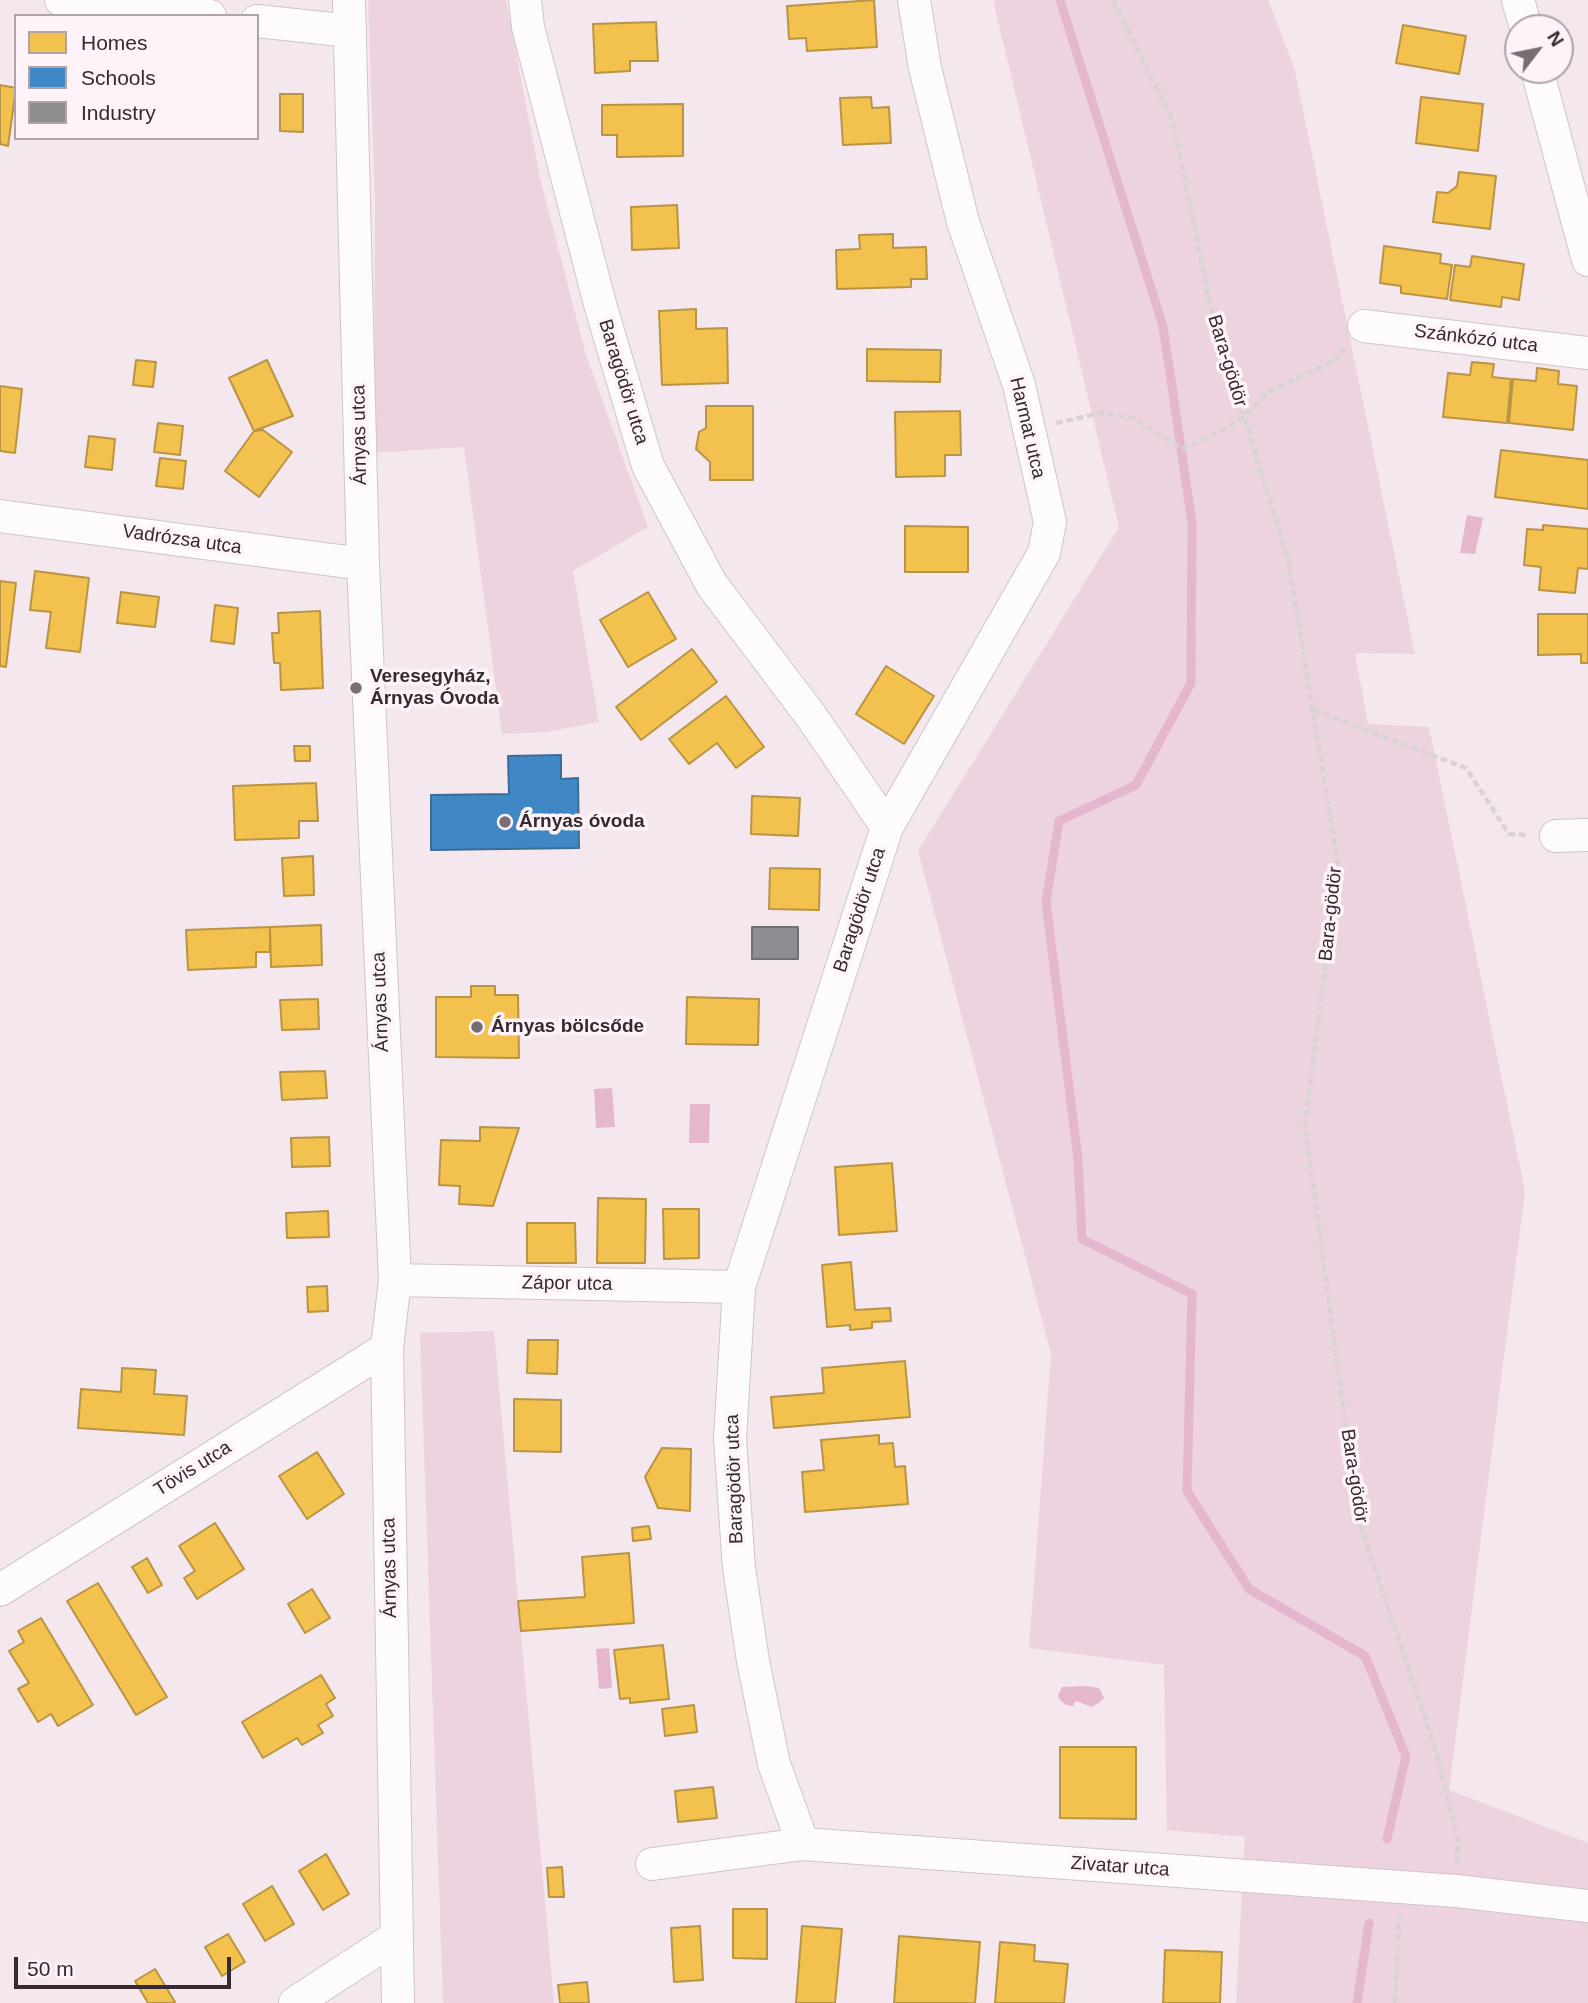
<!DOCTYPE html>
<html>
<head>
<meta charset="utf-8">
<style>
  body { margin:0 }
  #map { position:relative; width:1588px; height:2003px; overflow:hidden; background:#f5e7ee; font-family:Helvetica,sans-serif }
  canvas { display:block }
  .legend { position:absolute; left:14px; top:14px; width:245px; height:126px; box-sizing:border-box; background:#fef3f8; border:2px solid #ada3a8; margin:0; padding:9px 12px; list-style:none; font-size:21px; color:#342b30 }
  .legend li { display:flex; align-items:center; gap:14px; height:35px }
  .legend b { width:35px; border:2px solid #ada3a8 }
  .north { position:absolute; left:1504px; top:14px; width:70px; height:70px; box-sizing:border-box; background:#fef3f8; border:2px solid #ada3a8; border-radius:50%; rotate:58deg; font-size:19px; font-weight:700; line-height:28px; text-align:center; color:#342b30 }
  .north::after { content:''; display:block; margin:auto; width:24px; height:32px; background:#786d72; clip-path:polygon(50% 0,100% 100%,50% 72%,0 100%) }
  .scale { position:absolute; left:14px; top:1957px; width:217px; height:32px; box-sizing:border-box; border:4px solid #342b30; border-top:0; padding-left:9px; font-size:21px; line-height:24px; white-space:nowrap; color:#342b30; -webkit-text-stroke:5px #fef3f8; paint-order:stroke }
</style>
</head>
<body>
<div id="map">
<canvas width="1588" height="2003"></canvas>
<ul class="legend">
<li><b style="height:19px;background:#f2c14e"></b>Homes</li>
<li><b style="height:19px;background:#3f88c5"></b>Schools</li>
<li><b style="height:19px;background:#8d8d92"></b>Industry</li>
</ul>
<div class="north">N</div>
<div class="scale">50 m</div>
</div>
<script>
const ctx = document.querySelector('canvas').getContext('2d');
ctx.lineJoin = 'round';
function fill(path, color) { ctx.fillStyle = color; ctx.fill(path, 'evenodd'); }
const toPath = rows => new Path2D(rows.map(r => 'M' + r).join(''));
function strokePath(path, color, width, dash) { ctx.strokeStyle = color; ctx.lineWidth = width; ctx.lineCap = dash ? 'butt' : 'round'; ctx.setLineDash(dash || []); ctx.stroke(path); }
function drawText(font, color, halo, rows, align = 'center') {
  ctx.font = font + ' Helvetica,sans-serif'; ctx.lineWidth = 7; ctx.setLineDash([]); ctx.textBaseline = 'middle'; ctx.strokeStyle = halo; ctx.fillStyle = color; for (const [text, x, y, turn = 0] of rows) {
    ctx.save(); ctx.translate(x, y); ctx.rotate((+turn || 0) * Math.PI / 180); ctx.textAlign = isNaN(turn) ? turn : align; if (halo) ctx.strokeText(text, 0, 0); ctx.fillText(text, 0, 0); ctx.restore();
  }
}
const green = toPath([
  [368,0,506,0,540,178,586,355,648,527,573,571,599,722,546,732,502,734,464,447,374,453,375,205],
  [993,0,1268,0,1294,67,1415,654,1355,653,1368,724,1429,727,1525,1191,1449,1790,1588,1843,1588,2003,1236,2003,1245,1837,1167,1830,1164,1665,1029,1648,1051,1354,918,851,1119,527],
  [494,1331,554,2003,443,2003,420,1333]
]);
const water = toPath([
  [1467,515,1483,518,1475,554,1460,553],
  [612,1088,615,1127,596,1128,594,1089],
  [690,1104,710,1104,709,1143,689,1143],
  [609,1648,612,1688,599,1689,596,1649],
  [1086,1686,1099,1688,1104,1698,1100,1702,1092,1707,1076,1701,1073,1706,1066,1705,1060,1700,1058,1695,1062,1687]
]);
const homes = toPath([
  [874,0,877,47,807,51,806,38,789,39,787,6,874,0],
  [656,22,658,61,630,61,630,71,595,73,593,24,656,22],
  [1403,25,1466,36,1459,74,1396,63,1403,25],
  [0,85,16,88,8,146,0,144,0,85],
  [280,94,303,94,303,132,280,131,280,94],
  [871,97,872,108,889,107,891,143,843,145,840,98,871,97],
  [1421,97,1483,104,1478,151,1416,143,1421,97],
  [683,104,683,156,617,157,617,135,602,135,602,105,683,104],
  [1459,172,1496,176,1490,229,1433,222,1437,192,1448,193,1457,186,1459,172],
  [677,205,679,248,632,250,631,207,677,205],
  [893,234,893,248,926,247,927,279,911,279,911,287,837,289,836,250,860,249,859,235,893,234],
  [1384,246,1441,254,1440,263,1452,265,1447,299,1401,293,1401,286,1380,283,1384,246],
  [1472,256,1524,264,1519,300,1502,297,1501,307,1450,300,1455,265,1470,267,1472,256],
  [696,309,696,329,727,328,728,383,662,385,659,311,696,309],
  [867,349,941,350,940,382,867,381,867,349],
  [136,360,156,362,153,387,133,385,136,360],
  [267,360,293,416,254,431,229,378,267,360],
  [1472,362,1494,364,1492,377,1511,379,1507,423,1443,417,1448,373,1470,375,1472,362],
  [1537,368,1559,371,1558,384,1577,386,1573,430,1509,423,1513,379,1536,381,1537,368],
  [0,386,22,389,15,453,0,451,0,386],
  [706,406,753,406,753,480,710,480,710,462,696,449,699,432,706,428,706,406],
  [960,411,961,455,945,455,945,476,896,477,895,412,960,411],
  [158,423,183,426,180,455,154,452,158,423],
  [263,430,292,452,259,497,225,471,254,431,263,430],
  [89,436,115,439,112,470,85,467,89,436],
  [1501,450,1588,460,1588,509,1495,497,1501,450],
  [160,458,186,461,183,489,156,486,160,458],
  [1543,525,1588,529,1588,569,1578,568,1575,593,1539,590,1541,567,1524,565,1527,529,1543,530,1543,525],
  [905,526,968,527,968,572,905,572,905,526],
  [35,571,89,578,80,652,46,648,51,612,30,610,35,571],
  [0,581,16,583,6,667,0,666,0,581],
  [121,592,159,597,155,627,117,623,121,592],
  [648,592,676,639,628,667,600,620,648,592],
  [215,605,238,608,234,644,211,641,215,605],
  [320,611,323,688,281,690,280,663,274,663,272,633,279,633,278,613,320,611],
  [1538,614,1588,614,1588,663,1581,663,1581,654,1538,655,1538,614],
  [692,649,717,682,641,740,616,707,692,649],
  [886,666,934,696,904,744,856,714,886,666],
  [726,696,764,747,736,768,717,743,689,764,669,739,726,696],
  [294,746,310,746,310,761,295,761,294,746],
  [316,783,318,821,299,821,299,838,235,840,233,786,316,783],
  [752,796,800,798,798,836,751,834,752,796],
  [313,856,314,895,284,896,282,858,313,856],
  [770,868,820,869,819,910,769,909,770,868],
  [321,925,322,965,271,967,270,927,321,925],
  [270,927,270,952,256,952,256,967,188,970,186,930,270,927],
  [471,986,495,986,495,995,518,995,519,1058,436,1057,436,997,471,997,471,986],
  [687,997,759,999,758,1045,686,1044,687,997],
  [318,999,319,1029,282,1030,280,1000,318,999],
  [325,1071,327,1098,282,1100,280,1072,325,1071],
  [480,1127,519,1128,493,1206,459,1204,460,1186,439,1185,441,1140,480,1141,480,1127],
  [329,1137,330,1166,292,1167,291,1138,329,1137],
  [892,1163,897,1231,839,1235,835,1167,892,1163],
  [598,1198,646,1199,645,1263,597,1263,598,1198],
  [663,1209,699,1209,699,1258,664,1259,663,1209],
  [328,1211,329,1237,287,1238,286,1213,328,1211],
  [527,1223,575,1223,576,1263,527,1263,527,1223],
  [851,1262,855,1310,890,1308,891,1321,872,1322,872,1328,850,1330,850,1325,827,1327,822,1265,851,1262],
  [327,1286,328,1311,308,1312,307,1287,327,1286],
  [528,1340,558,1340,557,1374,527,1373,528,1340],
  [905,1361,910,1417,774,1428,771,1397,824,1393,822,1368,905,1361],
  [122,1368,156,1370,154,1394,187,1396,184,1435,78,1428,81,1389,121,1392,122,1368],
  [514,1399,561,1400,561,1452,514,1451,514,1399],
  [879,1435,879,1444,893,1443,895,1467,905,1466,908,1504,805,1512,802,1472,824,1470,821,1440,879,1435],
  [662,1448,691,1449,690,1511,658,1508,645,1477,662,1448],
  [317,1452,344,1494,307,1519,279,1476,317,1452],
  [215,1523,244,1569,197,1599,184,1578,195,1571,179,1546,215,1523],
  [649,1526,651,1539,633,1541,632,1528,649,1526],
  [629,1553,634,1623,521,1631,518,1601,585,1597,582,1557,629,1553],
  [147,1558,162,1585,148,1593,132,1567,147,1558],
  [98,1583,167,1697,136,1715,67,1601,98,1583],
  [312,1589,330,1618,305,1633,288,1604,312,1589],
  [41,1618,93,1705,58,1726,51,1714,38,1722,18,1689,29,1683,9,1651,24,1642,18,1631,41,1618],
  [663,1645,669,1699,630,1703,630,1698,620,1699,614,1650,663,1645],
  [321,1675,335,1698,326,1704,333,1716,318,1725,323,1733,302,1745,297,1738,263,1758,242,1722,321,1675],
  [694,1705,697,1732,665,1736,662,1709,694,1705],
  [1060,1747,1136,1747,1136,1819,1060,1818,1060,1747],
  [713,1787,717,1818,678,1822,675,1791,713,1787],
  [326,1854,349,1894,323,1910,299,1871,326,1854],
  [562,1867,564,1897,549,1897,547,1868,562,1867],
  [272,1886,294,1924,265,1941,243,1904,272,1886],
  [733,1909,767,1909,767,1959,733,1958,733,1909],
  [700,1926,703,1980,674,1982,671,1928,700,1926],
  [802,1926,842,1929,835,2003,796,2003,802,1926],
  [228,1934,245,1962,222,1976,205,1947,228,1934],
  [899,1936,980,1942,975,2003,894,2003,899,1936],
  [1000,1942,1035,1945,1034,1961,1068,1964,1064,2003,995,2003,1000,1942],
  [1165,1950,1222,1952,1220,2003,1163,2003,1165,1950],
  [155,1969,175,2002,174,2003,148,2003,135,1981,155,1969],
  [587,1982,589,2003,560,2003,558,1985,587,1982]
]);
const schools = toPath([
  [561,755,561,779,578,778,579,848,431,850,431,795,509,794,508,756,561,755]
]);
const industry = toPath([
  [752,927,798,927,798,959,752,959,752,927]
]);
const stream = toPath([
  [1060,0,1163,326,1192,523,1191,683,1136,785,1059,821,1046,902,1078,1159,1082,1239,1192,1294,1187,1491,1249,1589,1365,1656,1406,1756,1387,1839],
  [1357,2003,1369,1923]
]);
const path = toPath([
  [1113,0,1173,121,1210,304,1288,560,1338,864,1305,1125,1358,1518,1436,1751,1458,1842,1457,1863],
  [1056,423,1101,413,1133,418,1182,449,1212,436,1244,417,1269,391,1336,360,1345,348],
  [1313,710,1466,768,1509,834,1527,835],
  [1395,2003,1399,1916]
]);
const minor = toPath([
  [61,0,210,16],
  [349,0,363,564,395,1280,387,1348,398,2003],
  [525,0,528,27,600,304,648,466,712,585,811,716,887,827,739,1287,730,1439,739,1568,753,1661,774,1764,803,1844],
  [1518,0,1526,28],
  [257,21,350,31],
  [1537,70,1588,260],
  [1364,326,1588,353],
  [0,516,363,564],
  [887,827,1044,553,1050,522,1019,385,963,222,925,68,914,0],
  [1556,836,1588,835],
  [395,1280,739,1287],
  [0,1590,387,1348],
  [652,1864,803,1844,1456,1891,1588,1906],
  [295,2003,396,1937]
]);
const markers = [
  [356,688,7,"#786d72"],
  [505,822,7,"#786d72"],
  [477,1027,7,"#786d72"]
];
const streetNames = [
  ["Szánkózó utca",1476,339,7],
  ["Bara-gödör",1227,361,73],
  ["Baragödör utca",623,382,73],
  ["Harmat utca",1027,428,77],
  ["Árnyas utca",360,435,-91],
  ["Vadrózsa utca",182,540,8],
  ["Baragödör utca",860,910,-72],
  ["Bara-gödör",1331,914,-84],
  ["Árnyas utca",381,1002,-92],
  ["Zápor utca",567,1284,1],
  ["Tövis utca",193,1469,-32],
  ["Bara-gödör",1354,1476,81],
  ["Baragödör utca",735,1479,-92],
  ["Árnyas utca",390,1568,-91],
  ["Zivatar utca",1120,1867,4]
];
const poiNames = [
  ["Veresegyház,",370,677],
  ["Árnyas Óvoda",370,699],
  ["Árnyas óvoda",519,822],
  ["Árnyas bölcsőde",491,1027]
];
fill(green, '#edd3e0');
fill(water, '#e4b7ce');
fill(homes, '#f2c14e');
strokePath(homes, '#b99445', 2);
fill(schools, '#3f88c5');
strokePath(schools, '#3c6c98', 2);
fill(industry, '#8d8d92');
strokePath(industry, '#727075', 2);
strokePath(stream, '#e4b7ce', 9);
strokePath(minor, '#d0c4ca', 34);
strokePath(path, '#d8d3d5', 4.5, [7, 3.5]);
strokePath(minor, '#fefbfc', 32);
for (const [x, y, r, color] of markers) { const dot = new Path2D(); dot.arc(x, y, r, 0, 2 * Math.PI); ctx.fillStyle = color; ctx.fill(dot); strokePath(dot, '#fef3f8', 2.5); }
drawText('19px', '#342b30', '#fef3f8', streetNames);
drawText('bold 19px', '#342b30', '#fef3f8', poiNames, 'left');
</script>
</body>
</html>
